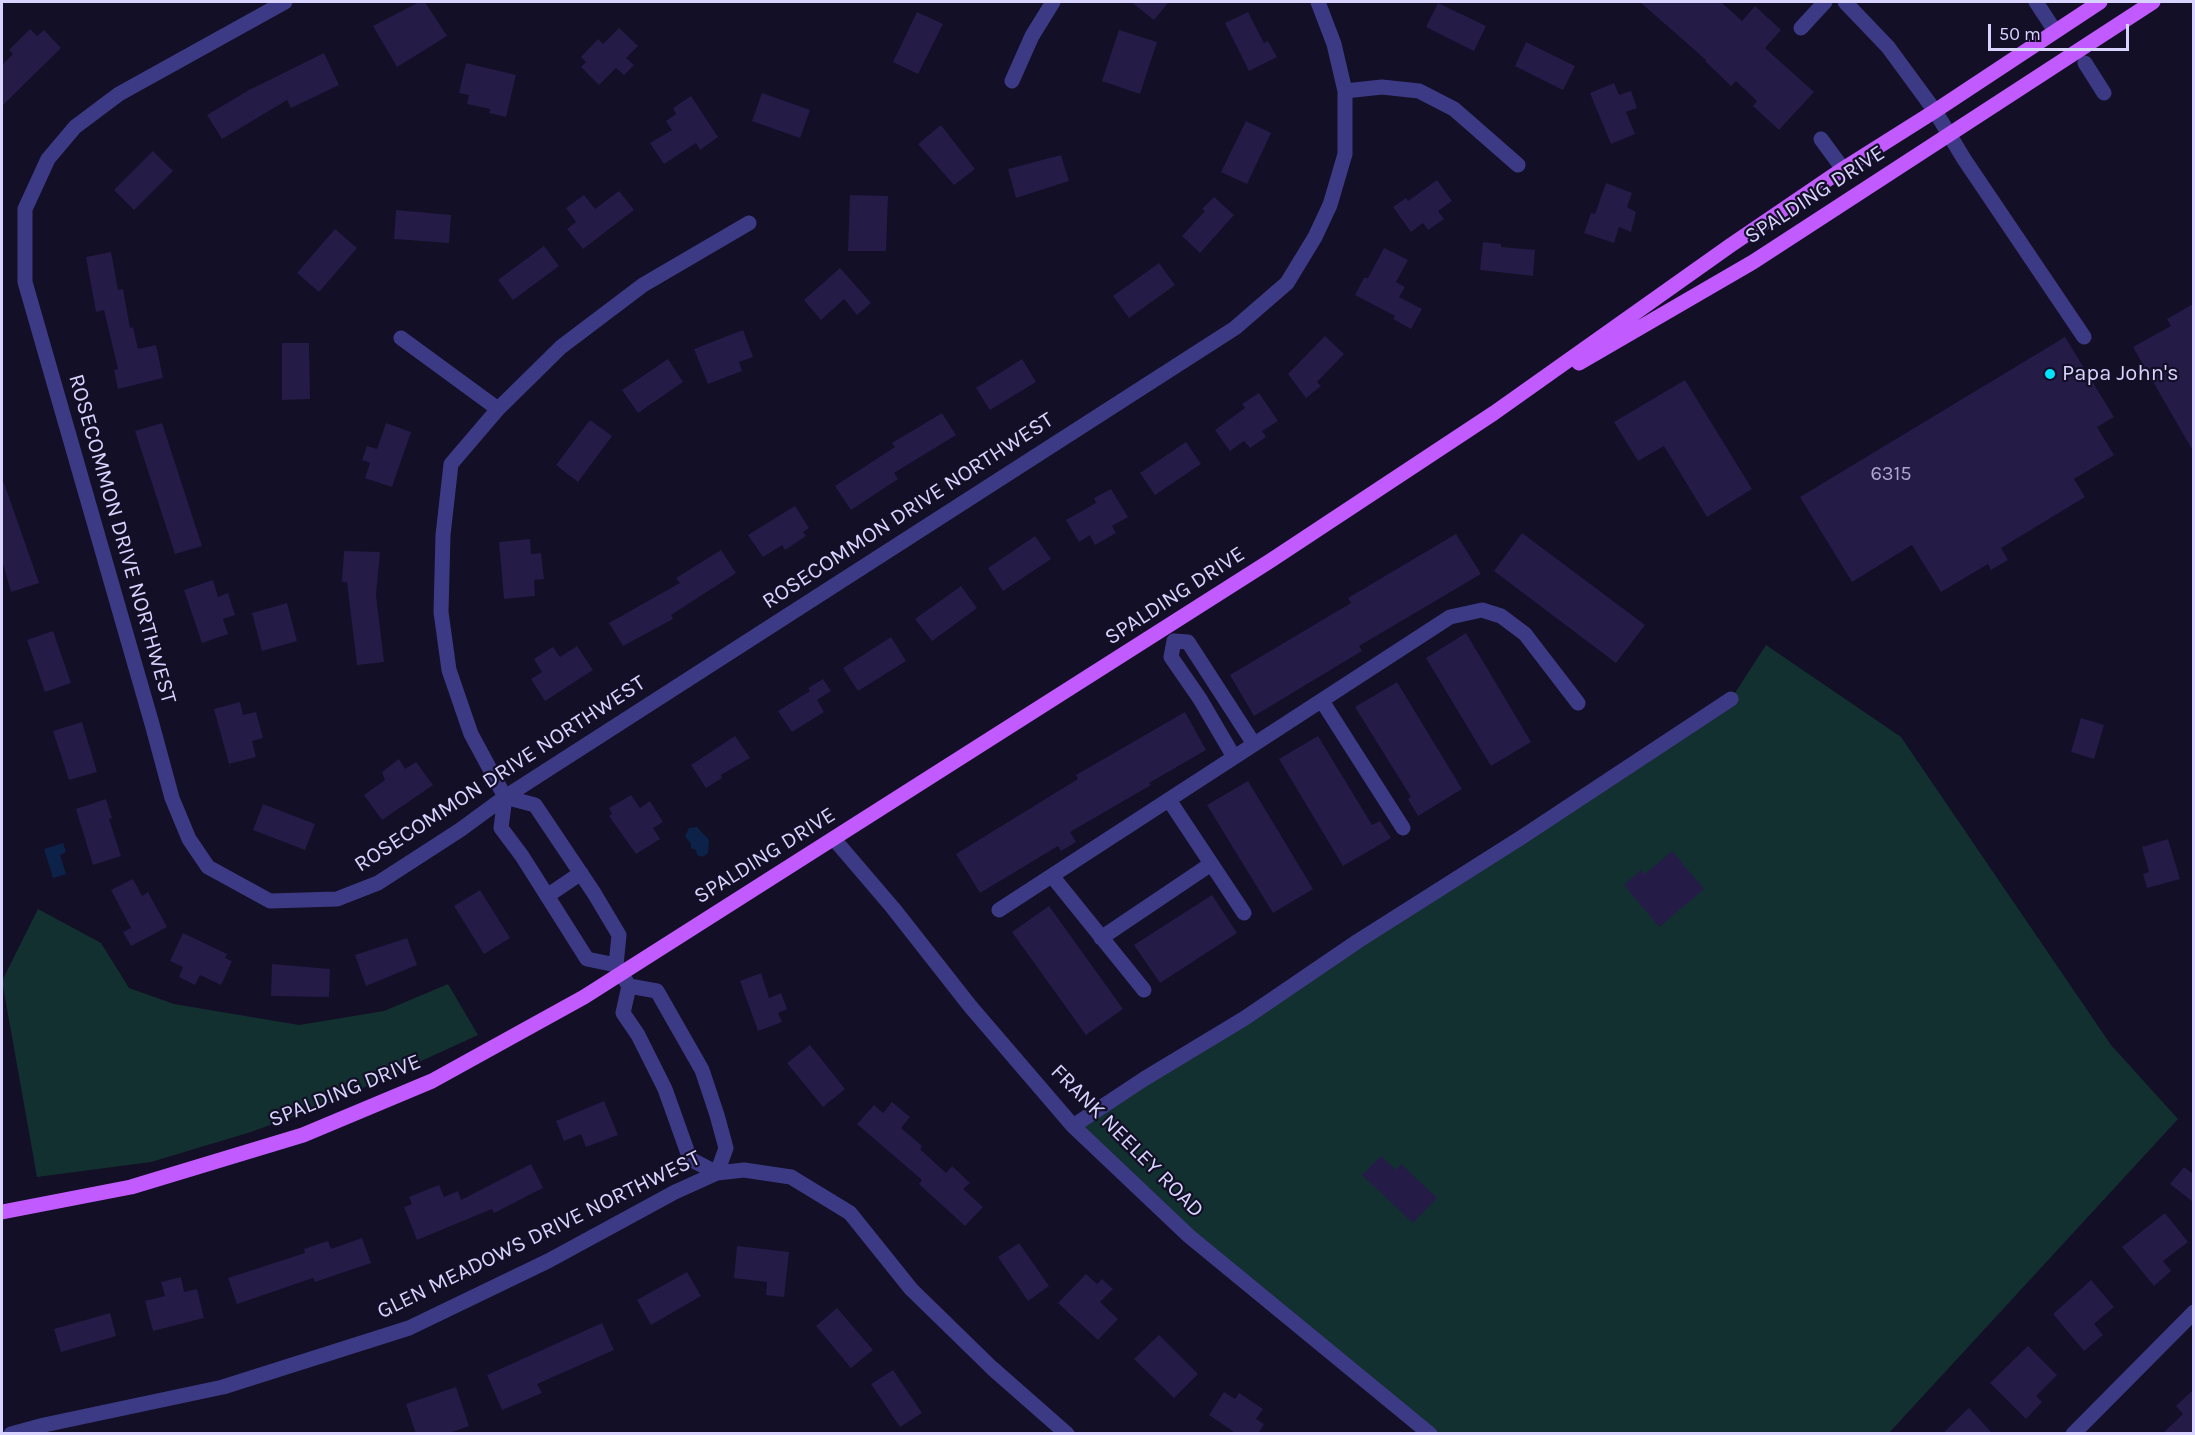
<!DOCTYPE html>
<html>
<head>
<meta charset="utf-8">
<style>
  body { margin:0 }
  #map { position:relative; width:2195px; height:1435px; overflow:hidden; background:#130f26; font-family:Karla,sans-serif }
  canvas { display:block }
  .frame { position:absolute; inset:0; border:3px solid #d9d4ff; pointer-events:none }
  .scale { position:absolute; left:1988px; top:24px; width:141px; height:27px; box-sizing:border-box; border:3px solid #d9d4ff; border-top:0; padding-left:8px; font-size:18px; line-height:21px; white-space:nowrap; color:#d9d4ff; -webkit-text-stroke:4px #130f26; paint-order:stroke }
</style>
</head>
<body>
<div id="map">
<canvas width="2195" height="1435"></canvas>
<div class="frame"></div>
<div class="scale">50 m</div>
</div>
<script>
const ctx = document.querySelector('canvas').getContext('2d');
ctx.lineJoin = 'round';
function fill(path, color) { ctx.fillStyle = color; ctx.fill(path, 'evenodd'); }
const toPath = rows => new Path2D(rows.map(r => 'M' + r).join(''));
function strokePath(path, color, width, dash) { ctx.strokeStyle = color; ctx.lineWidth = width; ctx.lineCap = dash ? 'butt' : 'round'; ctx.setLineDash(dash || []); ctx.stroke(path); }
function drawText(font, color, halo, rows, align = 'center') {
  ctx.font = font + ' Karla,sans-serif'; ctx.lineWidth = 4.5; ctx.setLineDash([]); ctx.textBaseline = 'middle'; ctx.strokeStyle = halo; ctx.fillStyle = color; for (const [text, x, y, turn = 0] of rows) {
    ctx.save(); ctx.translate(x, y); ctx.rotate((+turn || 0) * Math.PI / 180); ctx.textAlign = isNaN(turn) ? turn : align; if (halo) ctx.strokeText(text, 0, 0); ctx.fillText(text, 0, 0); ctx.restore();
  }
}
const green = toPath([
  [1766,645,1901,737,2111,1045,2178,1119,1888,1434,1430,1433,1189,1236,1073,1126,1731,699],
  [38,909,101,943,129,988,174,1004,299,1025,384,1011,448,984,478,1035,332,1102,251,1132,151,1162,37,1177,2,981]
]);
const water = toPath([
  [697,827,709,840,708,853,703,857,697,855,696,850,691,848,691,844,685,836,689,828],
  [63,843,66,852,60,855,66,874,53,878,44,849]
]);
const building = toPath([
  [419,2,425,2,447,36,397,67,373,26],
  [1131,2,1169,2,1154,20],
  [1640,2,1721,2,1742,21,1755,6,1781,30,1765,48,1814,92,1779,130,1753,106,1757,101,1736,81,1731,86,1705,61,1706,60],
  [1438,3,1486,26,1474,51,1426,27],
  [917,12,943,24,918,74,893,62],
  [1248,12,1264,43,1268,41,1277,57,1249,71,1225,23],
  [619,28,638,46,626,58,634,65,624,75,616,68,599,85,581,67,586,62,581,57,598,39,603,44],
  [30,29,37,36,44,30,61,48,2,106,2,65,13,54,9,50],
  [1119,30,1157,42,1140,94,1102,81],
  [1526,42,1575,66,1563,90,1515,66],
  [324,53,339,85,291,108,287,100,222,139,207,115,249,90],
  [466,63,516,75,506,117,489,113,490,109,467,104,469,95,459,93],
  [1614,83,1619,95,1631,91,1637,108,1626,112,1635,134,1611,144,1590,93],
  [762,93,810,110,800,138,752,121],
  [691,96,718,137,700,150,696,143,664,164,650,143,672,130,666,121,676,114,673,108],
  [1246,121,1271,133,1247,184,1221,172],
  [941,125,975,169,954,185,918,144],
  [153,151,173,171,134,210,114,190],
  [1061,155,1069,181,1016,198,1008,169],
  [1437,180,1452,201,1438,211,1444,219,1428,230,1423,223,1411,232,1393,207,1406,198,1408,201],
  [1606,183,1632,193,1627,207,1636,212,1631,232,1619,227,1614,243,1584,233,1591,213,1595,214],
  [619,191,634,210,583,249,567,229,576,222,566,208,584,195,595,209],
  [850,195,888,196,886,251,848,251],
  [1214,197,1234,215,1200,253,1182,236,1205,211,1202,209],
  [396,210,451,215,449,243,394,239],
  [335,229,357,248,319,292,297,273],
  [1483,242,1501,244,1501,247,1535,250,1533,276,1480,270],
  [544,246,559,266,513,300,498,280],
  [1384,248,1408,260,1396,282,1405,287,1399,297,1422,309,1411,329,1393,319,1395,316,1355,295,1364,278,1368,278],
  [111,252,118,290,123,289,130,328,133,327,138,349,156,345,163,378,118,389,114,370,118,369,104,310,96,312,86,257],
  [1159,263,1175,285,1129,318,1113,296],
  [840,268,871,303,857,315,844,299,821,320,804,300],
  [2193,304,2193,451,2133,347,2171,326,2167,319],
  [743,330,753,357,739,362,742,371,708,384,694,349],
  [1325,336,1344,354,1317,382,1321,386,1306,398,1288,374],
  [2065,337,2114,417,2097,427,2114,455,2074,479,2085,497,2001,548,2008,560,1991,570,1988,564,1941,592,1912,545,1852,582,1800,497],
  [282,343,309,343,310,399,282,400],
  [668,359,683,382,638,413,622,390],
  [1022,359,1036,382,990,410,976,388],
  [1685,380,1752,489,1707,517,1664,446,1638,461,1614,422],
  [1259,393,1278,421,1262,431,1266,437,1250,448,1244,441,1230,451,1215,430,1245,408,1242,404],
  [942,413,956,435,894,473,898,479,851,510,835,486,895,447,892,443],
  [590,420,612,436,578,482,556,465],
  [162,423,202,546,175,554,135,431],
  [386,423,411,432,392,487,365,478,370,463,362,460,367,446,377,449],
  [1186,442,1201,464,1155,495,1140,473],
  [4,483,39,583,11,592,2,560,2,484],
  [1111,489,1128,517,1112,526,1116,533,1095,545,1090,535,1079,542,1066,520,1096,503,1094,498],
  [795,506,809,528,803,532,806,536,785,550,782,545,763,557,748,535],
  [1522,533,1645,625,1616,663,1494,571],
  [1456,534,1481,574,1359,646,1362,651,1254,716,1230,675,1351,603,1348,598],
  [1035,536,1051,559,1003,591,988,568],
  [530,539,531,554,541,553,544,579,534,580,535,596,504,599,499,542],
  [721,550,736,573,671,615,673,619,623,646,609,623,680,583,676,578],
  [344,551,380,552,376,595,384,662,357,665,347,582,342,582],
  [213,580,218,597,228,593,235,615,223,619,228,634,202,643,184,590],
  [961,586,977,608,932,641,915,619],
  [287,603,297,641,262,651,252,613],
  [53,631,71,683,45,692,27,640],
  [1466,633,1531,742,1491,766,1426,658],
  [891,637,906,661,858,691,843,668],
  [577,646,593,670,545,701,531,679,542,672,534,659,553,647,560,657],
  [823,679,831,691,817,700,824,712,792,732,778,711,810,691,808,688],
  [1397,682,1462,789,1418,816,1408,799,1411,797,1355,707],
  [240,702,243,715,256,712,263,738,252,741,256,757,229,764,214,709],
  [1185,712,1206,750,1149,783,1151,785,1070,832,1076,842,1061,851,1058,846,980,893,956,854,1078,779,1076,775],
  [2081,718,2104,725,2094,759,2071,752],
  [82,722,97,772,69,780,53,731],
  [735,736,750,758,721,775,722,778,706,788,691,765],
  [1318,736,1372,825,1380,821,1391,838,1343,866,1279,759],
  [399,759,405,769,416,762,433,785,382,820,364,795,385,780,382,772],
  [1248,781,1313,889,1273,913,1207,805],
  [631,795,640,808,650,801,663,822,653,828,660,839,636,854,609,816,612,814,609,808],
  [106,799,112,818,109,819,121,856,93,865,76,809],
  [263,804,315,824,305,850,253,830],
  [2168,839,2180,879,2147,888,2143,874,2149,872,2142,847],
  [1672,851,1704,889,1659,927,1624,885,1641,870,1645,874],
  [133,879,142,896,148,892,167,927,131,946,123,932,131,928,111,890],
  [480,890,510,938,484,954,454,906],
  [1212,895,1237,933,1160,983,1134,945],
  [1049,906,1123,1009,1086,1035,1012,932],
  [183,933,227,954,225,958,232,961,221,985,200,975,195,985,179,977,183,967,170,961],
  [407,938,417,965,366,986,355,955],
  [272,964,330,969,329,997,271,996],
  [761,973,769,998,781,993,787,1009,778,1013,782,1022,758,1031,740,981],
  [810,1045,845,1089,823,1107,787,1063],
  [604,1101,618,1135,586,1147,581,1134,564,1141,556,1121],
  [892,1102,910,1117,901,1128,922,1146,920,1149,946,1173,952,1166,970,1183,963,1189,983,1207,965,1226,919,1184,922,1180,857,1124,874,1105,883,1113],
  [1381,1156,1396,1170,1401,1164,1437,1198,1413,1223,1362,1175],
  [531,1164,543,1188,494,1213,492,1209,417,1240,404,1207,412,1204,409,1197,439,1185,444,1197,458,1191,461,1200],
  [2184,1167,2193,1174,2193,1202,2170,1184],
  [2165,1213,2188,1242,2163,1261,2171,1271,2154,1286,2122,1247],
  [362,1238,371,1263,315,1282,313,1278,237,1304,228,1278,305,1253,304,1249,328,1241,331,1249],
  [1019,1243,1049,1286,1028,1301,998,1257],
  [737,1246,789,1252,784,1297,766,1295,767,1282,734,1278],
  [687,1272,701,1296,651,1325,637,1300],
  [1086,1274,1097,1284,1102,1279,1113,1289,1100,1302,1118,1319,1098,1340,1058,1303],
  [181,1277,184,1292,197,1289,204,1318,153,1331,145,1301,165,1296,161,1282],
  [2091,1280,2114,1307,2094,1324,2103,1335,2084,1351,2053,1314],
  [837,1308,873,1350,851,1368,816,1326],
  [110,1313,116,1336,61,1352,54,1329],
  [602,1323,614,1350,537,1384,542,1393,502,1410,487,1375],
  [1159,1335,1198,1374,1174,1398,1134,1359],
  [2028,1346,2057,1375,2036,1396,2042,1402,2026,1419,1990,1383],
  [893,1370,922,1413,900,1427,871,1384],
  [456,1387,469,1426,447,1434,416,1434,406,1404],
  [2193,1390,2193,1434,2162,1434,2183,1414,2176,1406],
  [1224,1392,1235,1399,1239,1393,1263,1409,1256,1419,1264,1424,1258,1434,1237,1434,1209,1415],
  [1969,1408,1993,1434,1942,1434]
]);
const minor = toPath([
  [285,2,119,94,75,127,48,159,25,209,25,282,152,724,172,798,189,839,208,867,270,901,337,899,378,883,460,830,505,797,1235,328,1287,283,1315,237,1330,205,1345,154,1345,91,1334,44,1318,2],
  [1845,2,1888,47,1935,111,1964,159,2084,337],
  [2036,2,2055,31],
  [1801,28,1825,2],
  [2085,63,2104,93],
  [1012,81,1032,36,1053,2],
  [1345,91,1382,87,1419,91,1454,109,1518,165],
  [1821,139,1843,169],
  [401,338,498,409],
  [1174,641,1188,642,1254,744],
  [1174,641,1171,657,1200,699,1234,757],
  [1322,701,1403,828],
  [505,797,535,805,594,893,619,935,616,965,629,986,623,1013,638,1035,665,1089,690,1159,717,1173],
  [1169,800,1244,913],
  [834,839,893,908,970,1006,1073,1126,1189,1236,1430,1434],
  [1052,876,1144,990],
  [547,896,581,873],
  [999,910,1450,617,1482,610,1501,616,1525,634,1578,703],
  [1101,938,1211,864],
  [616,965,587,959,522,856,501,828,505,797,471,734,449,670,441,612,443,535,451,464,498,409,561,347,643,285,749,223],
  [629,986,657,991,702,1070,717,1115,726,1148,717,1173],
  [1073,1126,1144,1079,1245,1018,1358,941,1522,837,1731,699],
  [11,1434,44,1425,223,1387,409,1328,548,1261,675,1192,717,1173,744,1170,791,1177,850,1213,911,1289,992,1368,1067,1434],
  [2073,1434,2194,1312]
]);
const major = toPath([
  [1579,363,1753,262,2153,2],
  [2,1212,131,1187,303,1135,432,1081,584,997,1270,561,1494,413,1731,245,1843,169,1935,111,2100,2]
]);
const markers = [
  [2050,374,6,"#00e5ff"]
];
const numberNames = [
  ["6315",1891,474]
];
const streetNames = [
  ["SPALDING DRIVE",1815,195,-33],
  ["ROSECOMMON DRIVE NORTHWEST",908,511,-33],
  ["ROSECOMMON DRIVE NORTHWEST",122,539,74],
  ["SPALDING DRIVE",1175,596,-33],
  ["ROSECOMMON DRIVE NORTHWEST",500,774,-33],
  ["SPALDING DRIVE",765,856,-32],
  ["SPALDING DRIVE",345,1091,-22],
  ["FRANK NEELEY ROAD",1127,1141,45],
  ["GLEN MEADOWS DRIVE NORTHWEST",539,1235,-26]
];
const poiNames = [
  ["Papa John's",2062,374]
];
fill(green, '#12302f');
fill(water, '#0c2248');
fill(building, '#241b47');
strokePath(minor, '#3d3a85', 15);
strokePath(major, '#c25bff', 15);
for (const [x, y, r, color] of markers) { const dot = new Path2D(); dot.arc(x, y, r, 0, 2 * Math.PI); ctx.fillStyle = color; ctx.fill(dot); strokePath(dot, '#130f26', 2); }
drawText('20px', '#aca6d1', null, numberNames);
drawText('22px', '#d9d4ff', '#130f26', streetNames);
drawText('22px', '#d9d4ff', '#130f26', poiNames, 'left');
</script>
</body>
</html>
